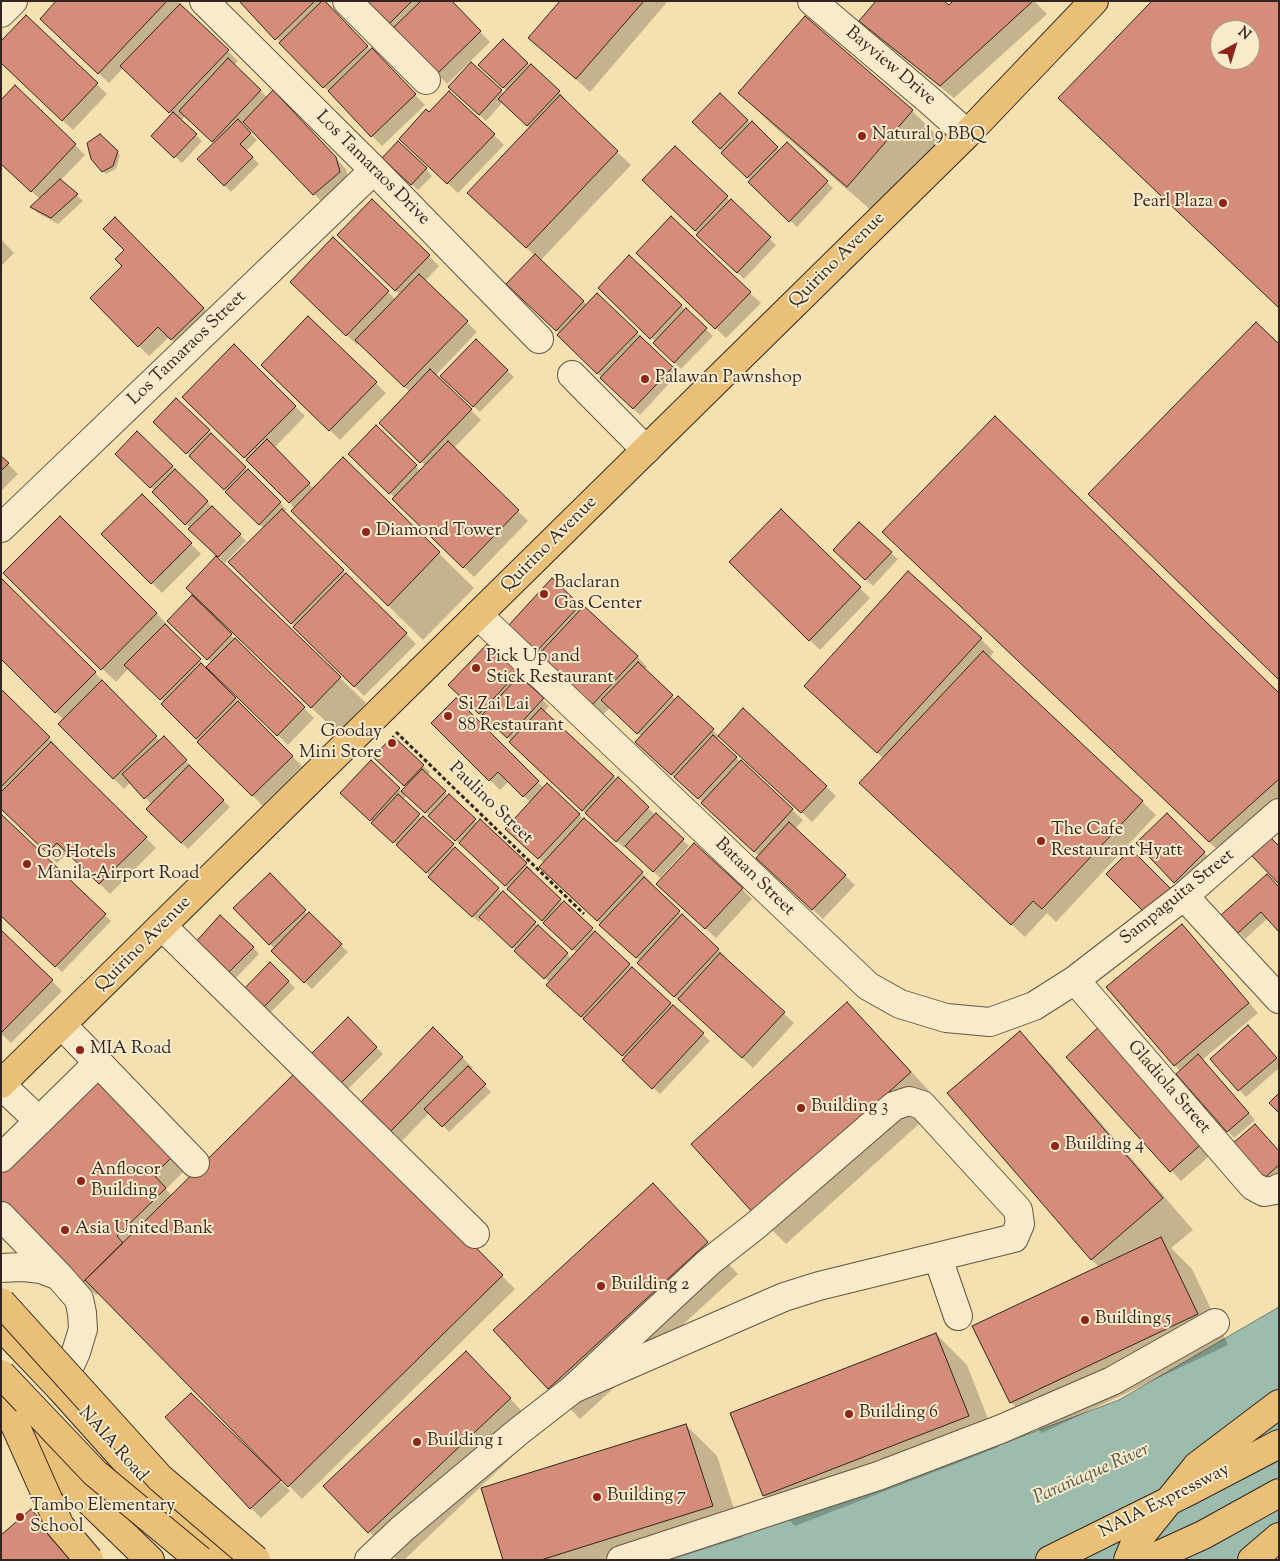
<!DOCTYPE html>
<html>
<head>
<meta charset="utf-8">
<style>
  body { margin:0 }
  #map { position:relative; width:1280px; height:1561px; overflow:hidden; background:#f5e0b0; font-family:"Sorts Mill Goudy",serif }
  canvas { display:block }
  .frame { position:absolute; inset:0; border:2px solid #32251f; pointer-events:none }
  .north { position:absolute; left:1210px; top:20px; width:50px; height:50px; box-sizing:border-box; background:#f8ebcc; border:1px solid #a99c87; border-radius:50%; rotate:39deg; font-size:14px; font-weight:700; line-height:20px; text-align:center; color:#32251f }
  .north::after { content:''; display:block; margin:auto; width:18px; height:22px; background:#8f2418; clip-path:polygon(50% 0,100% 100%,50% 72%,0 100%) }
</style>
</head>
<body>
<div id="map">
<canvas width="1280" height="1561"></canvas>
<div class="frame"></div>
<div class="north">N</div>
</div>
<script>
const ctx = document.querySelector('canvas').getContext('2d');
ctx.lineJoin = 'round';
function fill(path, color) { ctx.fillStyle = color; ctx.fill(path, 'evenodd'); }
const toPath = rows => new Path2D(rows.map(r => 'M' + r).join(''));
function strokePath(path, color, width, dash) { ctx.strokeStyle = color; ctx.lineWidth = width; ctx.lineCap = dash ? 'butt' : 'round'; ctx.setLineDash(dash || []); ctx.stroke(path); }
function drawText(font, color, halo, rows, align = 'center') {
  ctx.font = font + ' "Sorts Mill Goudy",serif'; ctx.lineWidth = 4; ctx.setLineDash([]); ctx.textBaseline = 'middle'; ctx.strokeStyle = halo; ctx.fillStyle = color; for (const [text, x, y, turn = 0] of rows) {
    ctx.save(); ctx.translate(x, y); ctx.rotate((+turn || 0) * Math.PI / 180); ctx.textAlign = isNaN(turn) ? turn : align; if (halo) ctx.strokeText(text, 0, 0); ctx.fillText(text, 0, 0); ctx.restore();
  }
}
const water = toPath([
  [1279,1307,1279,1545,1255,1560,653,1560,991,1448,1119,1400,1279,1307]
]);
const shadow = toPath([
  [58,1,177,1,238,61,234,65,268,98,283,102,346,169,349,182,324,204,244,122,241,124,257,140,246,151,259,164,231,192,199,159,215,144,185,116,181,121,202,141,182,163,153,136,173,115,124,67,109,83,52,29],
  [240,1,323,1,425,105,382,146],
  [367,1,450,1,490,42,447,84],
  [562,1,668,1,590,92,530,38],
  [950,1,1034,1,1047,14,954,98,874,34,861,21,950,7,953,3],
  [26,17,107,94,73,130,1,62],
  [503,40,559,92,565,98,563,101,631,165,540,261,587,305,637,333,644,339,643,340,678,374,640,415,558,335,560,334,508,284,535,256,482,206,530,128,503,102,486,121,456,94,471,64,505,94,507,91,480,65],
  [740,93,912,111,943,141,878,216,771,124],
  [720,95,780,151,787,144,833,188,797,227,750,182,751,181,693,122],
  [429,113,494,135,504,145,458,193,411,149],
  [100,136,120,155,116,169,106,174,92,158],
  [75,145,85,155,60,181,83,201,58,224,38,213,32,207,40,199,1,162],
  [675,148,776,245,744,279,654,190],
  [390,164,426,169,432,176,418,190],
  [372,201,439,266,425,281,477,332,435,376,481,420,454,448,528,521,474,577,404,509,395,498,350,454,376,427,421,471,426,466,381,423,410,392,359,343,357,345,292,282,333,239,396,300,400,295,339,235],
  [115,219,213,318,182,350,169,337,149,356,91,298,124,266,125,250],
  [1,239,14,253,1,266],
  [629,256,713,336,681,369,654,343,656,342,599,288],
  [647,263,750,293,761,303,726,338],
  [308,318,386,393,340,440,263,365],
  [476,340,514,377,480,412,442,376],
  [234,346,305,416,274,448,314,489,343,459,474,588,423,640,327,545,295,508,184,397],
  [176,399,287,510,284,512,416,644,364,696,230,562,264,529,228,491,154,422],
  [117,454,172,466,246,541,225,563,190,529,191,529,154,492,155,491],
  [1,457,18,474,1,491],
  [142,495,201,554,162,593,103,534],
  [781,511,870,598,820,650,731,562],
  [60,518,170,627,168,629,206,667,205,669,302,766,263,806,199,742,162,704,164,702,129,668,116,682,5,573],
  [897,546,1279,695,1279,805,1223,855],
  [834,550,891,553,898,559,873,586],
  [216,558,366,703,338,733,221,622,219,623,314,718,288,745,208,667,212,663,169,621,194,595],
  [1,580,105,683,104,684,160,741,171,744,192,768,191,769,230,807,188,849,147,809,152,805,131,782,124,789,60,724,64,720,1,658],
  [552,580,637,656,647,667,644,670,676,700,678,698,719,736,744,710,836,796,812,822,720,736,717,740,803,820,795,829,855,885,823,919,767,868,757,858,759,856,679,780,678,781,643,749,637,742,642,737,610,707,602,716,549,666,539,656,540,655,510,626],
  [981,639,994,652,989,658,1156,815,1056,922,1047,913,1025,937,874,797,884,759,819,699],
  [492,640,528,675,523,681,549,706,544,712,689,846,660,878,626,845,624,848,593,820,521,753,512,741,488,719,486,720,456,692],
  [1,691,59,748,57,750,156,848,110,894,68,852,57,863,1,807],
  [456,700,544,788,547,785,642,873,652,883,650,885,718,950,725,956,724,957,794,1023,753,1068,682,1001,681,1003,645,969,640,961,551,877,544,863,513,835,531,803,509,781,500,790,433,723],
  [393,738,430,772,427,775,478,824,480,821,526,864,533,871,531,872,710,1041,660,1094,623,1060,625,1058,557,995,549,982,516,950,482,919,479,922,342,793,371,762,402,792,407,787,375,757],
  [407,795,509,889,577,953,572,959,541,930,542,929,535,923,402,800],
  [1,815,111,921,62,972,1,914],
  [1167,815,1211,860,1181,888,1137,843],
  [270,875,308,915,348,952,312,989,273,951,275,949,235,908],
  [1267,876,1268,918,1245,939,1239,932],
  [742,889,752,899,716,938,668,894],
  [1,931,62,991,11,1043,1,1033],
  [1192,936,1258,1013,1202,1060,1255,1120,1234,1138,1175,1065],
  [196,944,253,947,259,954,234,980],
  [270,963,295,988,267,1016,242,992],
  [847,1004,878,1035,941,1104,786,1244,755,1213],
  [348,1019,383,1054,348,1089,313,1054],
  [433,1029,473,1068,470,1070,491,1092,449,1132,430,1112,402,1141,362,1102],
  [1020,1033,1050,1064,1193,1230,1171,1248,1192,1269,1228,1345,1042,1433,1011,1402,1099,1267,1091,1259],
  [1254,1034,1279,1061,1279,1068,1246,1097,1211,1059],
  [1068,1057,1215,1151,1181,1181],
  [299,1071,515,1289,302,1499,99,1293,96,1295,1,1199,98,1074,189,1166,166,1189,172,1196],
  [1234,1144,1279,1152,1279,1177,1271,1184],
  [653,1185,738,1274,580,1419,495,1330],
  [936,1334,967,1365,999,1447,795,1526,764,1495],
  [496,1384,540,1430,404,1560,397,1560,325,1486],
  [191,1395,290,1491,261,1518,251,1508],
  [686,1425,717,1456,743,1537,671,1560,505,1560]
]);
const building = toPath([
  [56,1,167,1,98,74,40,19,56,1],
  [239,1,315,1,275,40,239,1],
  [322,1,325,1,368,46,323,88,279,43,322,1],
  [366,1,412,1,388,25,366,1],
  [421,1,452,1,481,31,436,75,392,29,421,1],
  [560,1,644,1,576,79,528,38,560,1],
  [876,1,944,1,949,5,953,1,1033,1,940,86,859,21,876,1],
  [1152,1,1279,1,1279,308,1058,98,1152,1],
  [1220,30,1250,30,1250,60,1220,60,1220,30],
  [180,4,229,50,169,113,120,66,180,4],
  [26,15,98,83,62,121,1,63,1,41,26,15],
  [805,16,913,110,847,187,738,93,805,16],
  [503,39,528,63,503,88,478,65,503,39],
  [372,48,416,94,371,137,328,91,372,48],
  [228,58,261,90,212,142,179,111,228,58],
  [471,62,502,90,479,115,448,87,471,62],
  [531,64,560,91,527,126,498,99,531,64],
  [15,85,76,144,31,192,1,164,1,100,15,85],
  [273,90,336,157,340,172,313,195,243,122,273,90],
  [449,91,495,134,447,184,399,139,426,109,429,112,449,91],
  [720,93,748,120,720,149,692,122,720,93],
  [560,95,618,151,526,248,467,193,560,95],
  [173,112,197,134,174,158,151,136,173,112],
  [238,119,251,133,240,144,253,157,224,186,197,159,238,119],
  [752,121,778,147,747,178,721,153,752,121],
  [100,134,118,151,113,166,102,172,91,159,87,143,100,134],
  [398,141,427,168,411,185,382,158,398,141],
  [787,142,828,181,789,222,748,182,787,142],
  [675,146,728,196,695,231,642,180,675,146],
  [60,179,78,194,51,218,30,207,60,179],
  [372,199,430,255,395,291,337,235,372,199],
  [731,199,771,237,737,273,696,235,731,199],
  [671,216,751,292,715,329,636,253,671,216],
  [115,217,204,308,171,340,158,327,138,347,90,298,122,266,115,259,124,250,103,229,115,217],
  [333,237,389,291,346,336,290,282,333,237],
  [535,254,584,301,556,331,506,284,535,254],
  [629,255,682,305,650,339,598,288,629,255],
  [419,274,468,321,404,387,355,340,419,274],
  [597,293,638,332,597,374,557,335,597,293],
  [686,308,707,328,674,363,653,343,686,308],
  [308,316,377,382,329,431,261,365,308,316],
  [1256,322,1279,344,1279,680,1088,494,1256,322],
  [640,336,673,367,633,409,600,378,640,336],
  [476,339,508,370,473,407,440,376,476,339],
  [234,344,296,406,244,458,182,397,234,344],
  [430,369,472,409,420,463,379,423,430,369],
  [176,398,210,430,186,454,153,422,176,398],
  [995,416,1279,693,1279,779,1209,842,882,532,995,416],
  [376,425,417,465,389,494,348,454,376,425],
  [137,431,173,466,150,488,115,454,137,431],
  [211,433,246,467,224,490,189,456,211,433],
  [267,439,310,483,289,503,246,460,267,439],
  [448,441,519,510,463,568,392,499,448,441],
  [1,456,9,463,1,471,1,456],
  [343,457,440,552,388,606,291,511,343,457],
  [175,469,208,501,185,525,152,492,175,469],
  [248,469,281,502,259,525,225,492,248,469],
  [142,494,192,543,151,584,101,534,142,494],
  [212,506,241,534,218,557,188,529,212,506],
  [282,509,344,570,291,624,228,562,282,509],
  [781,509,861,587,809,641,729,562,781,509],
  [60,516,157,613,101,670,3,573,60,516],
  [859,522,892,552,865,580,833,550,859,522],
  [216,556,341,677,311,708,186,588,216,556],
  [908,571,982,638,877,753,804,686,908,571],
  [346,573,407,633,354,687,293,627,346,573],
  [1,578,96,672,55,713,1,659,1,578],
  [552,578,580,605,536,652,508,626,552,578],
  [192,595,232,634,207,660,167,621,192,595],
  [584,606,638,656,591,706,537,656,584,606],
  [165,624,201,659,160,700,124,665,165,624],
  [235,638,305,707,277,736,206,667,235,638],
  [492,639,523,667,479,714,448,685,492,639],
  [983,651,1143,801,1042,909,1033,901,1011,925,859,783,983,651],
  [638,662,673,695,637,734,601,700,638,662],
  [201,663,236,698,196,739,161,704,201,663],
  [519,676,544,698,507,738,482,715,519,676],
  [102,680,157,736,113,779,58,724,102,680],
  [1,689,50,737,1,787,1,689],
  [678,696,714,729,671,775,635,742,678,696],
  [456,698,539,781,523,797,498,772,489,781,431,723,456,698],
  [238,701,293,756,252,796,197,742,238,701],
  [541,708,614,776,582,811,509,742,541,708],
  [743,708,827,786,801,813,718,736,743,708],
  [713,735,737,757,698,799,674,777,713,735],
  [164,736,187,760,144,799,122,774,164,736],
  [393,736,424,765,404,786,373,757,393,736],
  [51,742,147,837,99,884,57,843,47,853,1,809,1,792,51,742],
  [371,760,400,788,370,821,340,793,371,760],
  [741,760,793,809,754,852,701,803,741,760],
  [189,765,224,800,181,843,146,809,189,765],
  [422,769,446,791,425,813,401,791,422,769],
  [618,777,649,807,616,842,585,813,618,777],
  [547,783,580,814,538,859,505,829,547,783],
  [398,794,420,814,393,843,371,823,398,794],
  [449,794,476,819,455,841,428,816,449,794],
  [656,813,684,839,653,872,625,846,656,813],
  [1167,813,1205,852,1174,883,1136,843,1167,813],
  [1,814,106,914,55,967,1,916,1,814],
  [423,816,454,844,426,873,396,845,423,816],
  [584,818,643,872,597,921,539,867,584,818],
  [480,819,527,863,505,886,459,843,480,819],
  [789,822,846,875,812,910,756,858,789,822],
  [1271,838,1279,846,1279,884,1252,856,1271,838],
  [694,843,743,888,705,929,656,884,694,843],
  [455,847,499,888,472,917,428,877,455,847],
  [1131,849,1171,889,1146,914,1106,874,1131,849],
  [527,867,561,899,542,921,507,889,527,867],
  [270,873,306,910,269,945,233,908,270,873],
  [1267,874,1279,887,1279,932,1261,912,1238,933,1221,915,1267,874],
  [644,877,680,911,636,958,599,925,644,877],
  [503,891,536,922,512,948,479,917,503,891],
  [564,901,593,928,572,950,543,923,564,901],
  [309,912,342,944,304,983,271,951,309,912],
  [682,914,719,949,674,997,637,963,682,914],
  [220,915,254,947,227,974,194,944,220,915],
  [1182,924,1249,1003,1174,1066,1106,987,1182,924],
  [538,925,568,953,544,979,514,951,538,925],
  [1,930,53,980,1,1033,1,930],
  [595,931,630,964,581,1017,546,985,595,931],
  [720,953,785,1012,742,1058,678,999,720,953],
  [270,962,289,981,260,1011,241,992,270,962],
  [632,967,671,1003,622,1056,583,1019,632,967],
  [847,1002,911,1072,754,1214,691,1144,847,1002],
  [673,1005,704,1033,652,1089,622,1060,673,1005],
  [348,1017,377,1047,341,1083,311,1054,348,1017],
  [1102,1024,1206,1140,1170,1172,1066,1057,1102,1024],
  [1248,1025,1277,1058,1238,1091,1210,1059,1248,1025],
  [433,1027,463,1057,391,1131,361,1102,433,1027],
  [1020,1031,1163,1198,1091,1260,947,1093,1020,1031],
  [1198,1054,1249,1113,1227,1132,1176,1074,1198,1054],
  [468,1066,486,1084,442,1127,424,1109,468,1066],
  [299,1069,503,1275,288,1487,85,1280,299,1069],
  [98,1072,177,1152,154,1175,166,1188,117,1236,123,1243,82,1283,1,1200,1,1166,98,1072],
  [1279,1093,1279,1113,1269,1103,1279,1093],
  [1255,1124,1279,1151,1279,1165,1263,1179,1232,1144,1255,1124],
  [653,1183,708,1242,548,1389,493,1330,653,1183],
  [1161,1237,1198,1314,1010,1403,972,1326,1161,1237],
  [936,1333,969,1416,763,1496,730,1413,936,1333],
  [466,1351,511,1398,368,1533,323,1486,466,1351],
  [191,1393,281,1480,250,1509,165,1417,191,1393],
  [686,1424,713,1506,541,1560,503,1560,481,1488,686,1424],
  [31,1509,75,1560,1,1560,1,1535,31,1509]
]);
const path = toPath([
  [396,732,584,914]
]);
const minor = toPath([
  [204,1,374,170,539,339],
  [347,1,426,80],
  [812,1,929,100,967,134],
  [1,13,13,1],
  [572,375,646,450],
  [1,528,374,170],
  [478,615,868,986,900,1004,946,1018,990,1022,1034,1006,1075,980,1184,896,1279,813],
  [1184,896,1279,999],
  [162,926,475,1234],
  [1075,980,1253,1186,1264,1192,1276,1190,1279,1188],
  [62,1025,195,1163],
  [1,1085,39,1121],
  [1,1158,98,1063],
  [1,1216,59,1276,79,1299,82,1313,83,1329,76,1352,60,1388],
  [938,1258,958,1316],
  [1,1268,23,1267,41,1269,59,1276],
  [369,1560,402,1529,519,1431,573,1389,709,1262,755,1226,894,1106,909,1101,922,1105,1018,1210,1020,1224,1014,1238,819,1286,784,1297,573,1389],
  [621,1560,878,1476,1001,1429,1112,1381,1215,1323]
]);
const major = toPath([
  [1,1084,967,134,1094,1],
  [1,1326,60,1388,147,1485,227,1560]
]);
const highway = toPath([
  [1,1410,82,1494,150,1560],
  [1050,1560,1191,1490,1279,1444],
  [1128,1560,1135,1543,1197,1466,1279,1404],
  [1148,1560,1203,1535,1279,1493],
  [1252,1560,1279,1537]
]);
const highwayBridge = toPath([
  [1,1302,160,1478,256,1560],
  [1,1374,95,1473,200,1560],
  [15,1425,60,1526,89,1560]
]);
const markers = [
  [862,136,5,"#8f2418"],
  [1223,203,5,"#8f2418"],
  [645,379,5,"#8f2418"],
  [366,532,5,"#8f2418"],
  [544,594,5,"#8f2418"],
  [476,668,5,"#8f2418"],
  [448,716,5,"#8f2418"],
  [392,743,5,"#8f2418"],
  [1041,841,5,"#8f2418"],
  [27,864,5,"#8f2418"],
  [80,1050,5,"#8f2418"],
  [801,1108,5,"#8f2418"],
  [1055,1146,5,"#8f2418"],
  [81,1181,5,"#8f2418"],
  [65,1230,5,"#8f2418"],
  [601,1286,5,"#8f2418"],
  [1085,1320,5,"#8f2418"],
  [849,1414,5,"#8f2418"],
  [417,1442,5,"#8f2418"],
  [597,1497,5,"#8f2418"],
  [20,1517,5,"#8f2418"]
];
const streetNames = [
  ["Bayview Drive",890,67,40],
  ["Los Tamaraos Drive",372,169,45],
  ["Quirino Avenue",838,261,-45],
  ["Los Tamaraos Street",188,349,-44],
  ["Quirino Avenue",550,545,-45],
  ["Paulino Street",490,804,44],
  ["Bataan Street",754,878,44],
  ["Sampaguita Street",1178,898,-39],
  ["Quirino Avenue",144,945,-45],
  ["Gladiola Street",1168,1088,49],
  ["NAIA Road",112,1445,48],
  ["NAIA Expressway",1165,1502,-27]
];
const poiNames = [
  ["Natural 9 BBQ",872,136],
  ["Pearl Plaza",1213,203,"right"],
  ["Palawan Pawnshop",655,379],
  ["Diamond Tower",376,532],
  ["Baclaran",554,584],
  ["Gas Center",554,605],
  ["Pick Up and",486,658],
  ["Stick Restaurant",486,679],
  ["Si Zai Lai",458,706],
  ["88 Restaurant",458,727],
  ["Gooday",382,733,"right"],
  ["Mini Store",382,754,"right"],
  ["The Cafe",1051,831],
  ["Restaurant Hyatt",1051,852],
  ["Go Hotels",37,854],
  ["Manila-Airport Road",37,875],
  ["MIA Road",90,1050],
  ["Building 3",811,1108],
  ["Building 4",1065,1146],
  ["Anflocor",91,1171],
  ["Building",91,1192],
  ["Asia United Bank",75,1230],
  ["Building 2",611,1286],
  ["Building 5",1095,1320],
  ["Building 6",859,1414],
  ["Building 1",427,1442],
  ["Building 7",607,1497],
  ["Tambo Elementary",30,1507],
  ["School",30,1528]
];
const waterNames = [
  ["Parañaque River",1092,1475,-24]
];
fill(water, '#9cbdad');
strokePath(water, '#728074', 1);
fill(shadow, '#0003');
fill(building, '#d58d7a');
strokePath(building, '#32251f', 1);
strokePath(minor, '#635443', 30);
strokePath(major, '#32251f', 30);
strokePath(highway, '#32251f', 30);
strokePath(path, '#32251f', 3, [4, 2.5]);
strokePath(minor, '#f8ebcc', 28);
strokePath(major, '#eac078', 28);
strokePath(highway, '#eac078', 28);
strokePath(highwayBridge, '#32251f', 30, []);
strokePath(highwayBridge, '#eac078', 28);
for (const [x, y, r, color] of markers) { const dot = new Path2D(); dot.arc(x, y, r, 0, 2 * Math.PI); ctx.fillStyle = color; ctx.fill(dot); strokePath(dot, '#f8ebcc', 2); }
drawText('18px', '#32251f', '#f8ebcc', streetNames);
drawText('18px', '#32251f', '#f8ebcc', poiNames, 'left');
drawText('italic 19px', '#52534a', '#f8ebcc', waterNames);
</script>
</body>
</html>
